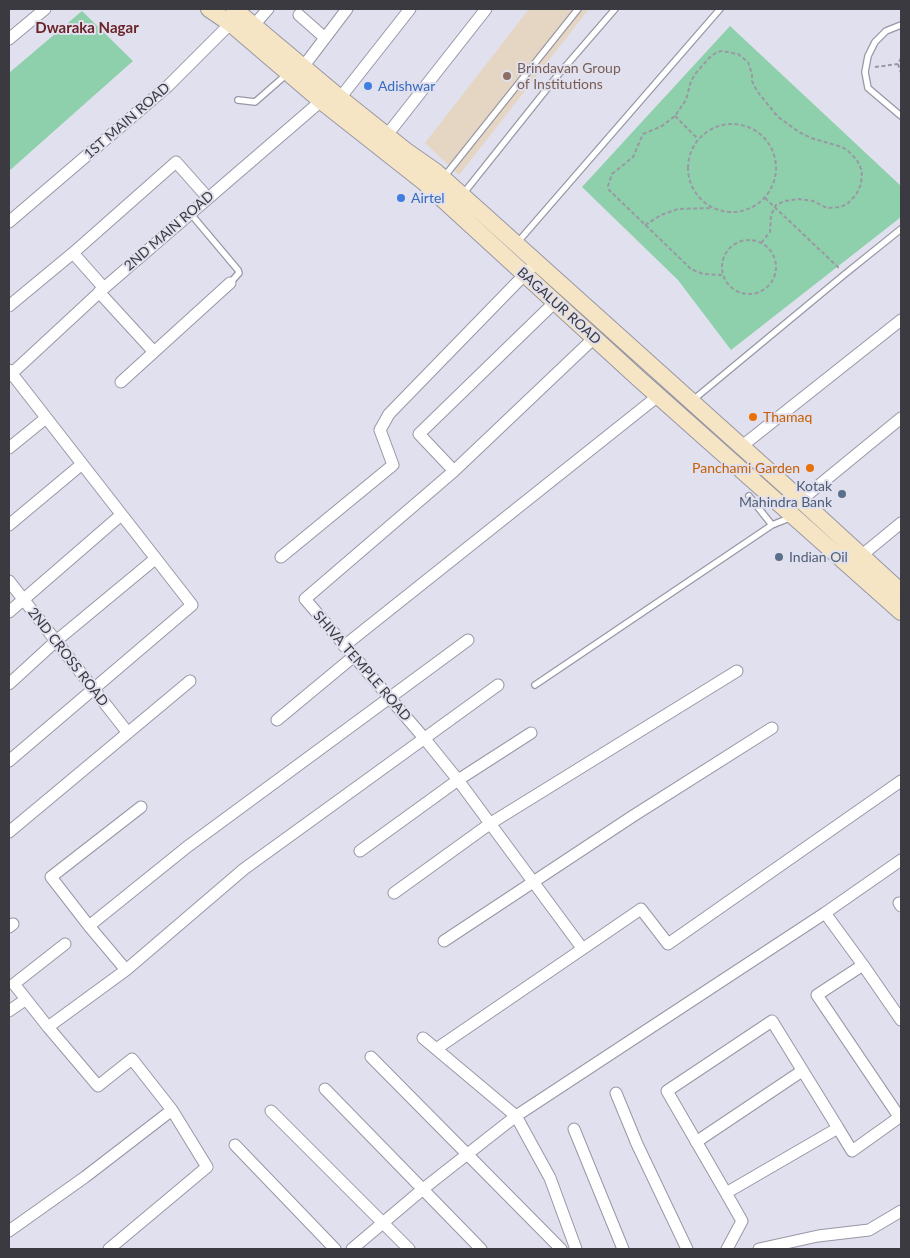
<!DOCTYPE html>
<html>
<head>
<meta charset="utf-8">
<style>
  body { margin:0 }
  #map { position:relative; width:910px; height:1258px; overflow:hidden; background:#e1e0ee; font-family:Lato,sans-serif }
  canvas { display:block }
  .frame { position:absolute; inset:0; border:10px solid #3b3a40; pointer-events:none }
</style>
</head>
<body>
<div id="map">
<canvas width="910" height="1258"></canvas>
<div class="frame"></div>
</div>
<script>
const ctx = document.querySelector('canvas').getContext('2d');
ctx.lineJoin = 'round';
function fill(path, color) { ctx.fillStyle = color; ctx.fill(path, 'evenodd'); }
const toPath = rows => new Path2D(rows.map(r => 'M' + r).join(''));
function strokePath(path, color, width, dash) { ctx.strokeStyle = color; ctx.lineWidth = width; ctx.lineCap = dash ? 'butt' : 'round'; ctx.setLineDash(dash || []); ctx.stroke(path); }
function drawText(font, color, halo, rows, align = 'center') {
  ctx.font = font + ' Lato,sans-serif'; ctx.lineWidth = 4; ctx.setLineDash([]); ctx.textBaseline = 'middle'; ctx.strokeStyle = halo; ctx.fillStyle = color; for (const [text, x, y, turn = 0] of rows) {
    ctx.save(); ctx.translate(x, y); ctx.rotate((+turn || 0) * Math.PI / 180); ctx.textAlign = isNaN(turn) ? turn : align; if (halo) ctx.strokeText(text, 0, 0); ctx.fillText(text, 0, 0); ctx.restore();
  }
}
const education = toPath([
  [529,9,589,9,459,175,425,143]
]);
const green = toPath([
  [82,11,133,61,9,171,9,73],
  [730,26,901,186,901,217,731,350,678,280,582,187]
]);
const path = toPath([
  [901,58,898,64,901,73],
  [875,67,898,64],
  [675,116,698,139],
  '688 168a44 44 0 1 1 88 0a44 44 0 1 1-88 0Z',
  [765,198,840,269],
  [645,225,661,215,678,209,711,208],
  '722 267a27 27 0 1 1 54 0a27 27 0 1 1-54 0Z',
  [722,275,703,274,691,269,609,190,608,186,612,174,633,157,643,134,662,126,675,116,686,100,691,81,696,73,709,58,717,52,722,51,738,54,748,62,752,74,752,81,757,91,778,117,799,132,811,138,842,147,848,151,857,160,862,171,861,184,856,195,847,204,840,207,827,208,813,201,799,199,785,201,776,205,771,215,770,232,761,243]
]);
const lane = toPath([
  [901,25,886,31,875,42,868,56,865,72,868,88,901,116],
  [238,100,255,102,287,74],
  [444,177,578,9],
  [463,194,558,75,615,9],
  [190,213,238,270,239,273,230,283],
  [517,243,720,9],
  [693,400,845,274,901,229],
  [749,496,772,525],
  [535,685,772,525,792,517]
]);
const street = toPath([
  [299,15,325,38],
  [254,25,268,9],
  [9,39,45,9],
  [303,67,347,9],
  [340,98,410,9],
  [387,135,486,9],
  [9,222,168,86,235,19],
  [73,253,176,162,208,198],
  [99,292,154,352,230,283],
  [9,306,73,253,104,288],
  [9,370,192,605,9,761],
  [9,376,104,288,321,101,323,94],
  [121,382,154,352],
  [742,446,901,320],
  [9,448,46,418],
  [454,471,419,434,555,302],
  [801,500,901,418],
  [9,525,82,464],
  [281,557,393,465,380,430,389,414,530,269],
  [856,560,901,523],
  [9,581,128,733],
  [9,612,121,515],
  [468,640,187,847,89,926,126,970,244,869,498,685],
  [344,646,658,396],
  [9,684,56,641,155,559],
  [277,720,353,657],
  [9,832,190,681],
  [360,851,458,780,531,733],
  [394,893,491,823,737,671],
  [899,903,901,906],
  [825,913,863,965],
  [89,926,51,877,141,807],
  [9,927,13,924],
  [444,941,633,816,772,728],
  [65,944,14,984,48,1027,126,970],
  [582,948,458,780,424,738,305,599,454,471,594,338],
  [9,1011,25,1000],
  [436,1049,641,909,668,944,901,781],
  [371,1057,561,1249],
  [325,1089,481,1249],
  [616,1093,637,1144,687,1249],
  [271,1111,409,1249],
  [900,1118,817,995,863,965,901,1020],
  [838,1128,852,1151,901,1116],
  [574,1129,623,1249],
  [696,1142,802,1071],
  [235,1145,335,1249],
  [726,1193,667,1091,772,1021,838,1128,726,1193,742,1221,727,1249],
  [9,1231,85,1177,172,1110,132,1059,98,1086,48,1027],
  [109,1249,207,1167,172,1110],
  [352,1249,423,1189,516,1116,423,1038],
  [576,1249,550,1178,516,1116,825,913,901,860],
  [759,1249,818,1236,869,1230,901,1211]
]);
const secondary = toPath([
  [209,9,231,24,321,101,425,183,638,378,901,612],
  [234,9,340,98,405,150,435,171,780,481,901,592]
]);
const markers = [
  [507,76,5,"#8d6e63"],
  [368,86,5,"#3f7fe0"],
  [401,198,5,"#3f7fe0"],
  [753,417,5,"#e8710a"],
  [810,468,5,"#e8710a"],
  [842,494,5,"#5c6f8a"],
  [779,557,5,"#5c6f8a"]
];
const educationNames = [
  ["Brindavan Group",517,68],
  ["of Institutions",517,84]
];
const shopNames = [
  ["Adishwar",378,86],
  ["Airtel",411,198]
];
const streetNames = [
  ["1ST MAIN ROAD",127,121,-41],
  ["2ND MAIN ROAD",169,231,-41],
  ["BAGALUR ROAD",559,306,42],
  ["2ND CROSS ROAD",68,657,52],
  ["SHIVA TEMPLE ROAD",362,666,49]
];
const foodNames = [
  ["Thamaq",763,417],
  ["Panchami Garden",800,468,"right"]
];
const serviceNames = [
  ["Kotak",832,486],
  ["Mahindra Bank",832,502],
  ["Indian Oil",789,557,"left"]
];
const neighbourhoodNames = [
  ["Dwaraka Nagar",87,28]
];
fill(education, '#e5d5c3');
fill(green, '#8dd0ab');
strokePath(lane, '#9897a5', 8);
strokePath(street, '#9897a5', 13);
strokePath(secondary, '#9897a5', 18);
strokePath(path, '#9a99a3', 2, [4, 2.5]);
strokePath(lane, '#fff', 5.5);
strokePath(street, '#fff', 11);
strokePath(secondary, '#f6e5c4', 16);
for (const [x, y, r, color] of markers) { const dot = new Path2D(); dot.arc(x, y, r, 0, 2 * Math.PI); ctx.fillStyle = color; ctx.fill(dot); strokePath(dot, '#e1e0ee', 2); }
drawText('14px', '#785e54', '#e1e0ee', educationNames, 'left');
drawText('14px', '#366cbe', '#e1e0ee', shopNames, 'left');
drawText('14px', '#3b3a40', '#e1e0ee', streetNames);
drawText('14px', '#c56008', '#e1e0ee', foodNames, 'left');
drawText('14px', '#4e5e75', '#e1e0ee', serviceNames, 'right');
drawText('bold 15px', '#6a2428', '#e1e0ee', neighbourhoodNames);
</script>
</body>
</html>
